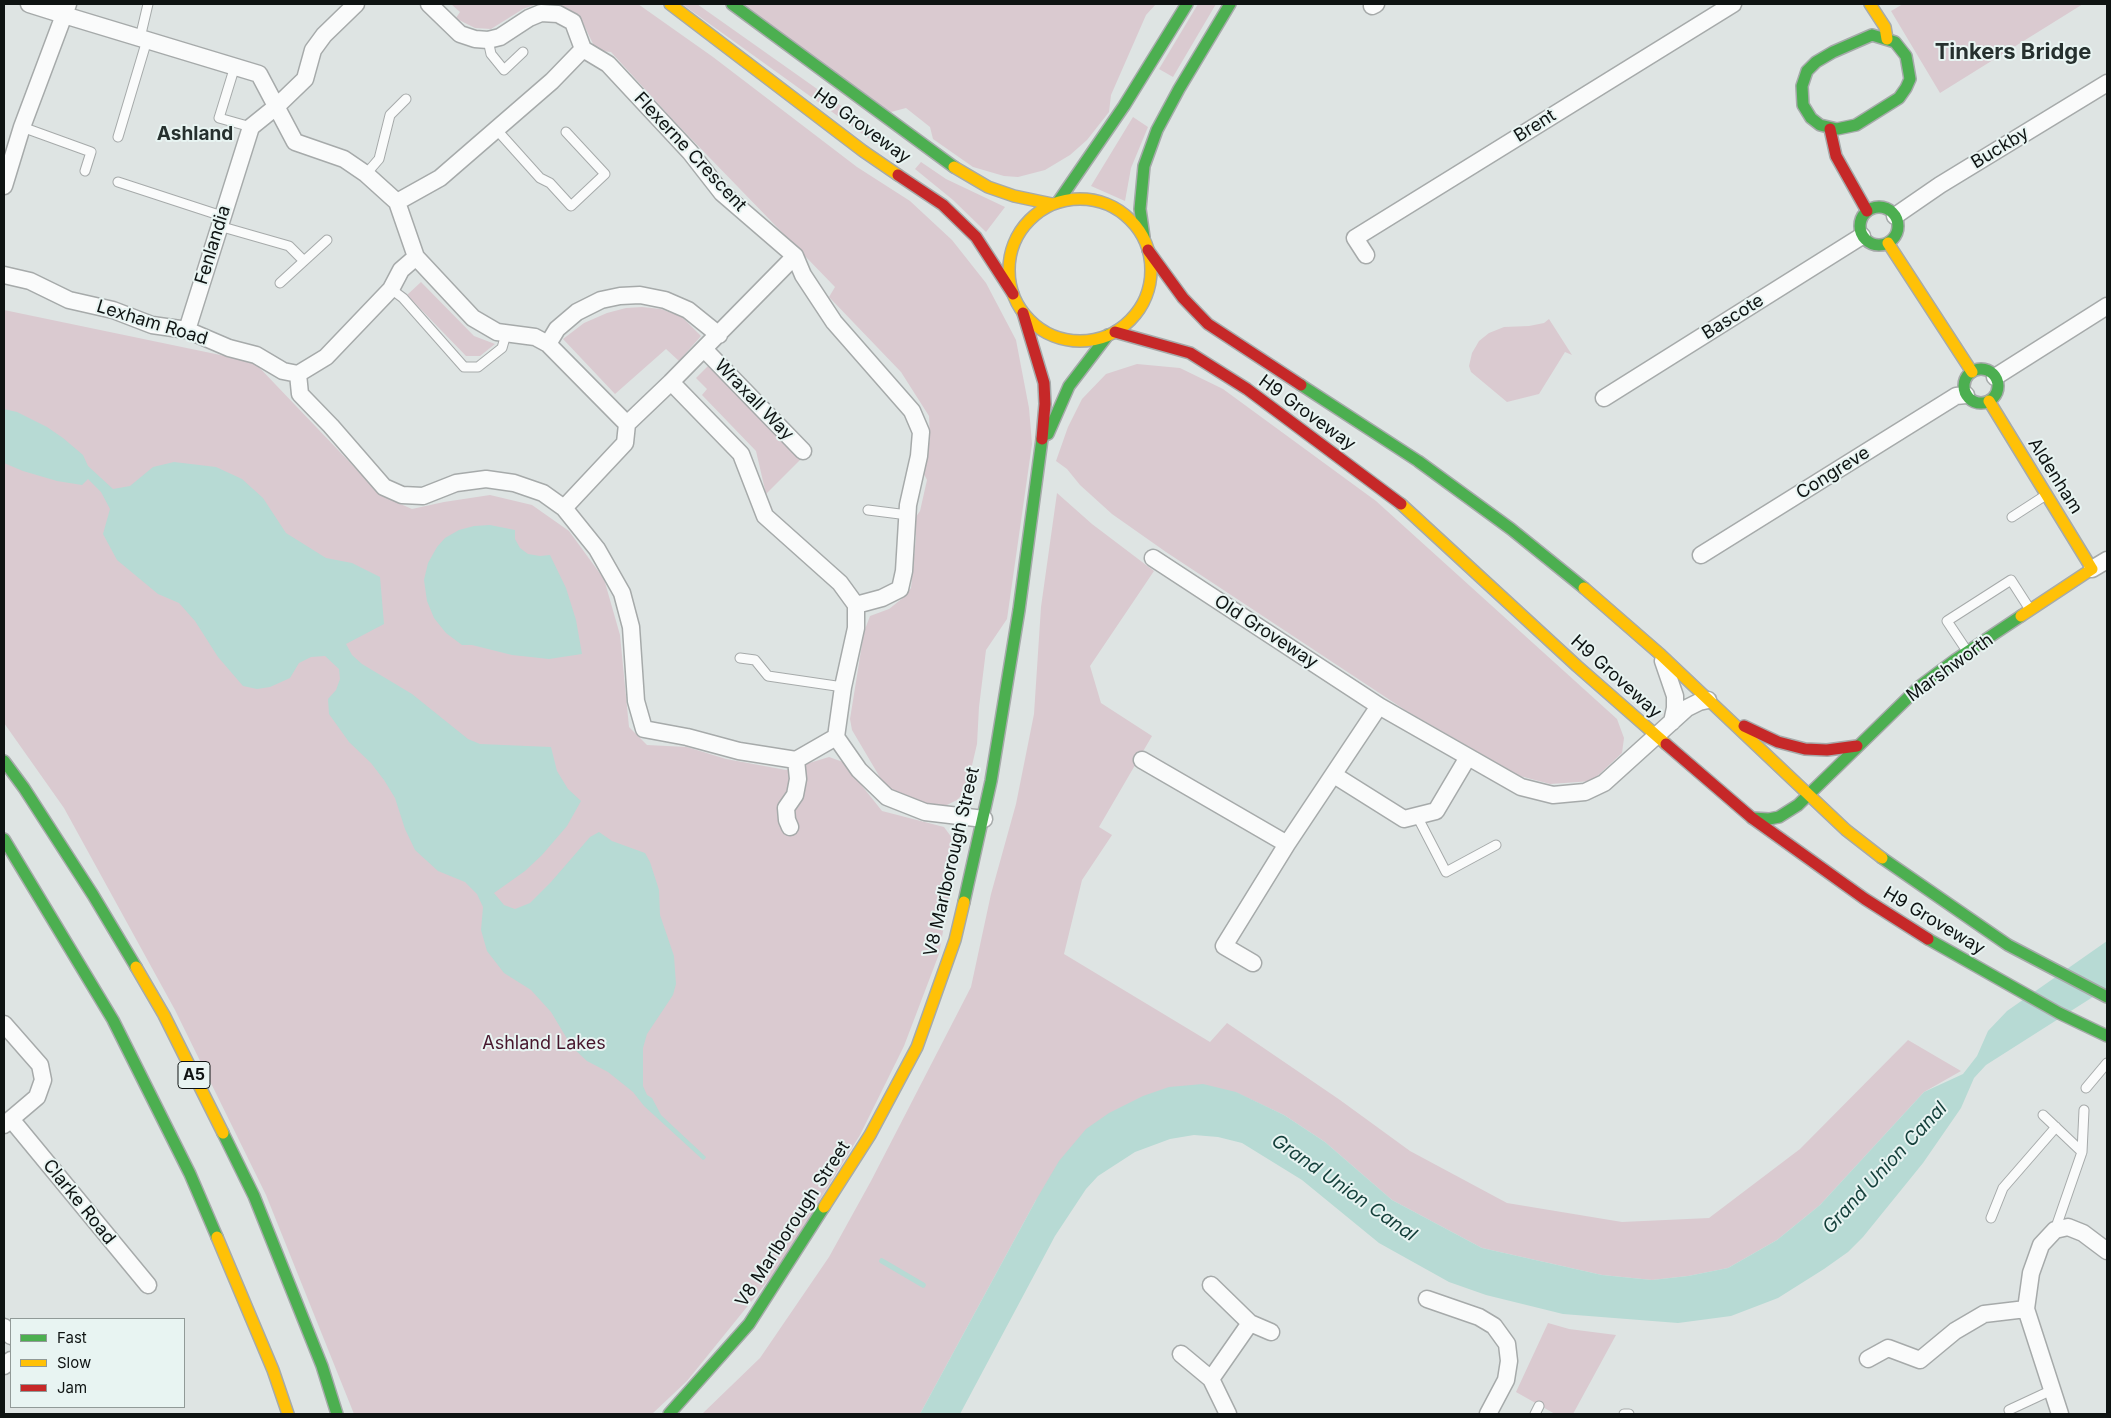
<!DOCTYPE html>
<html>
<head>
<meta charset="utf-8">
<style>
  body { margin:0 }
  #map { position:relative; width:2111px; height:1418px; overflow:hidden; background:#dee4e3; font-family:Inter,sans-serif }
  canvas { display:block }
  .frame { position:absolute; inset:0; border:5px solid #0e1312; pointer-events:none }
  .legend { position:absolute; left:10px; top:1318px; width:175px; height:90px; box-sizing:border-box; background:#e8f4f2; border:1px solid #919a98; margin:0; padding:6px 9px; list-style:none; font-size:15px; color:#0e1312 }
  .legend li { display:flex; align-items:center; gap:10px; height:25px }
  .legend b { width:25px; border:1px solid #919a98 }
</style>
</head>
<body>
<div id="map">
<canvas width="2111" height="1418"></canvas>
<div class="frame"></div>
<ul class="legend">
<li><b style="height:6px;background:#4caf50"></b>Fast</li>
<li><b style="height:6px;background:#ffc107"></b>Slow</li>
<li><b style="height:6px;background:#c62828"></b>Jam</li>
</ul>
</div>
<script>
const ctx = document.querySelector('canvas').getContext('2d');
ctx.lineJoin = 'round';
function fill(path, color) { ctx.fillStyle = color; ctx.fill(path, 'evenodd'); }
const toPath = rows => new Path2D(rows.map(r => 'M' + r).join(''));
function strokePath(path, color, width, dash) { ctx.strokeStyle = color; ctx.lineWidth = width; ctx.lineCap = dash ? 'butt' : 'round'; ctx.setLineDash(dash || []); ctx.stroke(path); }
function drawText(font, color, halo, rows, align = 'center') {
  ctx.font = font + ' Inter,sans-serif'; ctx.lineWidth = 4; ctx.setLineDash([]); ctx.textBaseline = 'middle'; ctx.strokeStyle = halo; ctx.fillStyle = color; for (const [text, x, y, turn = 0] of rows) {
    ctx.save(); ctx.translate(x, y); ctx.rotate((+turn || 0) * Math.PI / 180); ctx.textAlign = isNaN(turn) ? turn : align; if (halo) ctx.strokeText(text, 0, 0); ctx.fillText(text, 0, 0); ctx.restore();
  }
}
const green = toPath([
  [451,4,537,4,523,9,491,29,475,28,463,22,456,18,460,12],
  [547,4,638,4,713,57,857,167,910,201,952,240,986,283,1016,340,1029,408,1032,444,1007,619,986,650,979,707,977,744,966,791,957,800,945,806,928,804,888,791,852,730,850,719,864,632,870,616,889,609,904,597,911,588,916,537,913,521,920,511,927,480,921,468,925,464,930,438,929,416,901,372,829,297,835,287,674,121,611,52,601,51,594,46,582,21,555,5],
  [682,4,697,4,878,132,871,140],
  [740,4,1156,4,1146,15,1111,95,1109,112,1087,140,1070,155,1045,170,1018,177,1004,176,973,167,933,139,930,127,906,108,891,112],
  [1198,4,1216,4,1173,77,1159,69],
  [1903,4,2083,4,1940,93,1891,11],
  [1133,117,1148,127,1131,168,1125,201,1091,186],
  [921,162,946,179,1005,207,986,232,953,200,915,169],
  [421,282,474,336,495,344,480,356,466,356,407,295],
  [642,307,661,309,682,317,701,336,679,361,666,349,615,394,563,339,584,323,607,313,626,308],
  [4,310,254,362,382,496,412,509,444,502,490,495,532,505,569,531,604,579,620,635,629,727,647,745,687,747,726,759,786,770,829,757,843,762,882,811,944,827,958,846,939,954,904,1046,860,1135,776,1271,687,1381,652,1414,354,1414,266,1195,175,1010,64,808,4,723],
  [1549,319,1572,355,1565,352,1539,394,1507,402,1471,372,1469,366,1472,353,1479,341,1489,333,1504,327,1529,326,1544,323],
  [712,362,803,457,766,494,756,451,702,395,707,389,696,378],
  [1137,364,1180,368,1223,389,1376,501,1617,719,1624,738,1622,753,1592,781,1550,784,1520,776,1405,710,1166,552,1112,514,1080,485,1067,469,1056,461,1068,427,1082,399,1106,374],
  [1057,493,1092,524,1154,571,1090,666,1101,703,1152,736,1099,827,1112,835,1082,880,1064,954,1210,1042,1227,1023,1340,1100,1410,1151,1507,1203,1622,1222,1709,1218,1800,1149,1908,1040,1961,1071,1924,1092,1820,1205,1777,1240,1728,1268,1688,1276,1652,1280,1602,1275,1482,1248,1392,1200,1325,1142,1284,1115,1235,1092,1036,1200,920,1414,702,1414,760,1358,829,1257,871,1181,971,987,991,894,1016,804,1034,714,1041,607],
  [1548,1323,1569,1329,1616,1335,1573,1414,1555,1414,1516,1392]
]);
const water = toPath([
  [4,409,17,412,47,427,63,438,83,455,88,466,113,489,130,486,153,467,174,462,216,467,242,479,263,498,286,533,326,558,352,563,380,577,384,624,346,644,352,655,362,664,412,694,468,739,480,744,551,747,557,771,568,789,581,801,567,826,542,855,525,871,494,893,504,905,515,909,530,903,551,882,590,837,599,832,612,841,645,853,650,862,659,890,660,915,674,956,676,984,673,995,647,1034,643,1048,643,1086,647,1095,652,1098,661,1115,706,1157,705,1159,703,1160,644,1106,633,1092,608,1072,587,1061,572,1047,551,1012,531,990,504,973,487,951,481,930,483,907,477,894,465,882,438,871,415,850,405,829,395,798,384,780,371,763,349,742,329,714,328,699,336,690,340,679,339,669,325,656,311,657,299,663,290,678,270,687,257,689,243,686,218,657,195,621,179,603,158,594,117,560,103,534,110,509,101,492,88,479,82,485,57,481,23,471,4,463],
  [490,525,515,530,515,539,520,548,528,554,540,556,550,555,566,588,576,620,582,654,549,659,512,655,472,645,462,645,446,633,434,618,427,601,424,580,428,563,437,547,445,538,459,530,474,526],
  [2107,941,2107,988,1986,1065,1974,1078,1961,1108,1923,1163,1863,1237,1848,1252,1824,1269,1778,1298,1731,1316,1678,1323,1563,1314,1486,1295,1449,1282,1379,1243,1302,1180,1242,1143,1218,1137,1194,1135,1170,1139,1135,1152,1098,1176,1086,1189,1055,1236,960,1414,920,1414,1036,1200,1059,1161,1086,1129,1109,1113,1143,1096,1169,1087,1203,1084,1236,1092,1284,1115,1325,1142,1392,1200,1482,1248,1602,1275,1652,1280,1688,1276,1728,1268,1777,1240,1820,1205,1924,1092,1963,1074,1977,1056,1988,1031,2007,1011]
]);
const stream = toPath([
  [882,1261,923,1285]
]);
const lane = toPath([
  [140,38,148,4],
  [488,40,491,54,504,70,523,52],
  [235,66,219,118,251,127],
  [22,127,91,152,85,171],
  [496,129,540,178,550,183,571,206,605,174,566,132],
  [118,137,147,40],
  [366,174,379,159,390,115,406,99],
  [118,182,222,216],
  [219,226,289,246,304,261],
  [280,283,327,240],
  [391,289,403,298,464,367,478,367,502,348,506,334],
  [868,510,908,515],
  [2012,517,2046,495],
  [1967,651,1947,621,2011,580,2029,608],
  [740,658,755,660,768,676,843,687],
  [1417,816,1446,872,1496,845],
  [2086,1088,2107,1063],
  [2043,1115,2082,1152],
  [1991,1218,2003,1188,2056,1127],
  [2055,1230,2082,1152,2084,1110],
  [2009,1410,2052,1390],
  [1535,1414,1539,1406],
  [1624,1414,1629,1414]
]);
const street = toPath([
  [68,4,64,15,259,74,295,142,344,159,366,174,397,202,416,257,473,318,497,332,535,337,548,344,627,424,671,382,741,454,765,516,840,583,856,605,856,628,843,687,836,737,859,770,887,797,925,812,984,819],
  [429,4,460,34,475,39,488,40,500,37,529,18,541,13,558,14,573,22,583,49],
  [1372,6,1376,4],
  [4,186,22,127,64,15,29,4],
  [397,202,440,178,552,81,583,49,608,64,690,152,722,193,795,256,803,275,834,322,912,411,921,432,919,456,908,505,904,571,900,589,882,598,856,605],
  [1895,216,1940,185,2107,83],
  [1366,255,1355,238,1733,4],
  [416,257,401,270,391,289,326,357,298,374,300,394,331,426,384,487,402,495,423,496,456,483,486,479,514,483,543,493,564,508,597,549,622,593,631,627,636,701,644,729,687,737,739,751,796,760,836,737],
  [4,275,30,281,69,300,113,310,152,325,187,330,229,348,256,355,283,371,298,374],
  [187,330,251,127,277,106,305,79,313,50,324,35,356,4],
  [548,344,557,329,577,312,601,300,620,296,640,295,665,300,688,310,719,335],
  [705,350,803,451],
  [1995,377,2107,306],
  [671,382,795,256],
  [1604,398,1862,236],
  [564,508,625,443,627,424],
  [1701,555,1956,396,1966,395],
  [1153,558,1379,706,1521,787,1553,795,1585,792,1604,783,1687,708,1699,702,1708,700],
  [2092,569,2107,560],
  [1663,661,1675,696,1675,708,1672,722],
  [1142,760,1287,844],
  [1334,775,1404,819,1436,811,1468,757],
  [790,827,787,820,786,808,795,795,798,779,796,760],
  [1253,963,1224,946,1287,844,1379,706],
  [4,1024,40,1065,43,1080,37,1097,4,1125],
  [11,1119,148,1285],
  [1211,1285,1250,1323,1271,1332],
  [1427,1299,1479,1317,1494,1326,1507,1344,1509,1361,1506,1380,1488,1414],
  [4,1327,11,1336],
  [1181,1354,1211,1379],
  [1868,1359,1888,1348,1920,1360,1955,1331,1984,1314,2026,1309],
  [4,1366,11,1360],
  [1228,1414,1211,1379,1250,1323],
  [2060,1414,2026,1309,2031,1273,2041,1245,2055,1230,2068,1227,2083,1233,2107,1251]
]);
const fast = toPath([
  [732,4,954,167],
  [1872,35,1895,42,1906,56,1910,79,1906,88,1899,98,1856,125,1837,129,1820,125,1811,118,1803,105,1802,86,1807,71,1816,62,1833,52,1872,35],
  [1058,202,1124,106,1187,4],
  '1860 226a19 19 0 1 1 38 0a19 19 0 1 1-38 0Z',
  [1144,237,1140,209,1144,166,1157,130,1179,89,1230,4],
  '1964 386a17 17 0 1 1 34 0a17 17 0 1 1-34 0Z',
  [1301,385,1418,461,1511,529,1584,588],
  [1048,434,1069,386,1108,335],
  [4,761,24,788,93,895,136,967],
  [1752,818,1769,819,1779,817,1798,805,1920,686,1955,660,2021,616],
  [4,839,113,1020,190,1174,217,1237],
  [1882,858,2008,945,2107,997],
  [964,902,991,781,1019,610,1042,439],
  [1928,939,2059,1013,2107,1036],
  [223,1133,254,1196,322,1366,337,1414],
  [669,1414,749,1324,824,1207]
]);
const slow = toPath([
  [670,4,863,151,898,175],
  [1870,4,1885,27,1887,39],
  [954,167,988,187,1014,196,1052,204],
  '1009 270a71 71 0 1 1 142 0a71 71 0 1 1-142 0Z',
  [1888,243,1972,372],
  [1989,401,2092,569,2021,616],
  [1401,504,1577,666,1666,744],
  [1584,588,1661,655,1846,830,1882,858],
  [136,967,164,1015,223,1133],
  [824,1207,870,1135,917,1047,955,940,964,902],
  [217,1237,273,1370,288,1414]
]);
const jam = toPath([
  [1830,129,1836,156,1867,211],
  [898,175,943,205,976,237,1013,294],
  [1148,250,1183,298,1208,324,1301,385],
  [1023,313,1044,383,1045,404,1042,439],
  [1115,332,1190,353,1247,389,1401,504],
  [1744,726,1778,742,1805,749,1827,750,1857,746],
  [1666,744,1752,818,1865,899,1928,939]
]);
const shields = [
  [194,1075,32]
];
const shieldNames = [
  ["A5",194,1075]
];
const streetNames = [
  ["H9 Groveway",862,126,36],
  ["Brent",1535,126,-32],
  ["Buckby",2000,148,-31],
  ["Flexerne Crescent",690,152,47],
  ["Fenlandia",213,245,-73],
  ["Bascote",1733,317,-32],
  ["Lexham Road",152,323,17],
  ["Wraxall Way",754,400,46],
  ["H9 Groveway",1307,413,36],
  ["Congreve",1833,473,-32],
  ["Aldenham",2055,476,58],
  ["Old Groveway",1266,632,33],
  ["Marshworth",1950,668,-36],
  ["H9 Groveway",1616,677,42],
  ["V8 Marlborough Street",952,862,-77],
  ["H9 Groveway",1934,921,31],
  ["Clarke Road",79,1202,51],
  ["V8 Marlborough Street",793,1224,-57]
];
const parkNames = [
  ["Ashland Lakes",544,1044]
];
const neighbourhoodNames = [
  ["Ashland",195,134]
];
const waterNames = [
  ["Grand Union Canal",1885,1168,-47],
  ["Grand Union Canal",1344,1188,35]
];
const districtNames = [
  ["Tinkers Bridge",2013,52]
];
fill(green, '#dacad0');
fill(water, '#b7dad4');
strokePath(stream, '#b7dad4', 5.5);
strokePath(lane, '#a6aaaa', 11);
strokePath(street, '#a6aaaa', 19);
strokePath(fast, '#a6aaaa', 14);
strokePath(slow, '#a6aaaa', 14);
strokePath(jam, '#a6aaaa', 14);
strokePath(lane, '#fafbfb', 9);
strokePath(street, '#fafbfb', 16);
strokePath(fast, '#4caf50', 11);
strokePath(slow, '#ffc107', 11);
strokePath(jam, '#c62828', 11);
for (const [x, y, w] of shields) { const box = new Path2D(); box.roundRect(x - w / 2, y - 13.5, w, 27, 4); ctx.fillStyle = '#e8f4f2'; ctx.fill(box); strokePath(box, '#0e1312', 1); }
drawText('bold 16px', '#0e1312', null, shieldNames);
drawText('18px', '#0e1312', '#e8f4f2', streetNames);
drawText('18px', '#47162d', '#e8f4f2', parkNames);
drawText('bold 19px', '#26302e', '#e8f4f2', neighbourhoodNames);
drawText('italic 19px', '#143f3a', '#e8f4f2', waterNames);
drawText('bold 22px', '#26302e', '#e8f4f2', districtNames);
</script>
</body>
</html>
